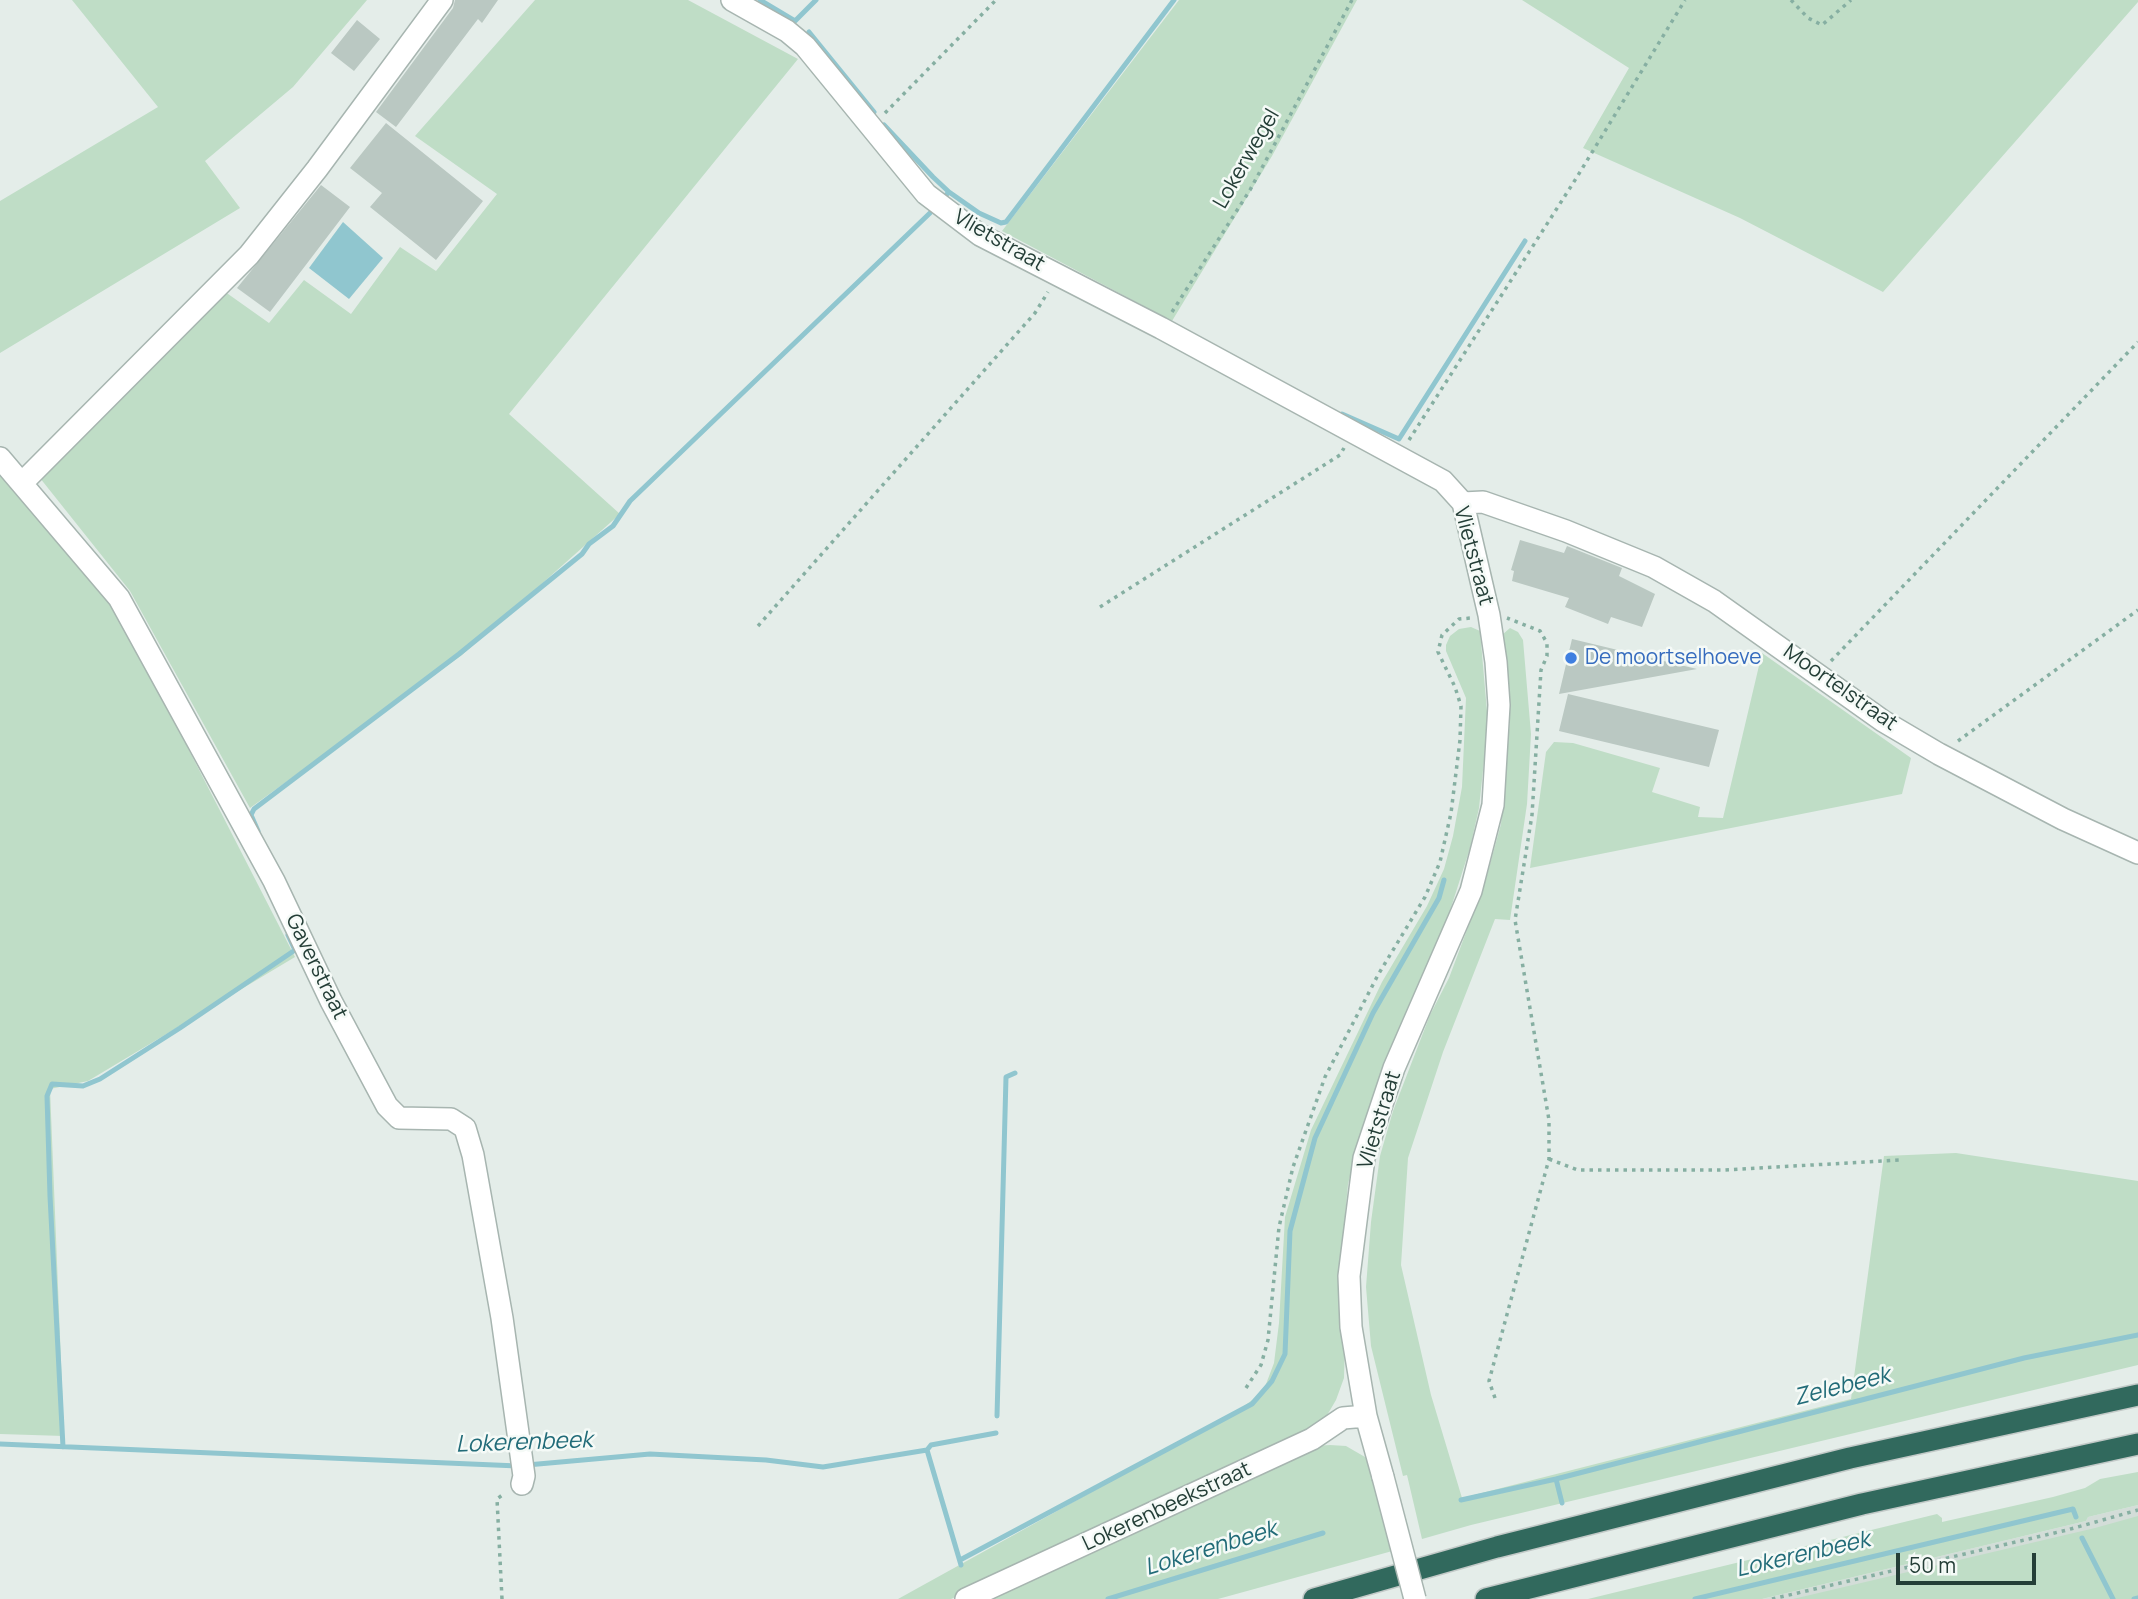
<!DOCTYPE html>
<html>
<head>
<meta charset="utf-8">
<style>
  body { margin:0 }
  #map { position:relative; width:2138px; height:1599px; overflow:hidden; background:#e4ede9; font-family:Manrope,sans-serif }
  canvas { display:block }
  .scale { position:absolute; left:1896px; top:1553px; width:140px; height:32px; box-sizing:border-box; border:4px solid #243e37; border-top:0; padding-left:9px; font-size:21px; line-height:24px; white-space:nowrap; color:#243e37; -webkit-text-stroke:5px #f5faf7; paint-order:stroke }
</style>
</head>
<body>
<div id="map">
<canvas width="2138" height="1599"></canvas>
<div class="scale">50 m</div>
</div>
<script>
const ctx = document.querySelector('canvas').getContext('2d');
ctx.lineJoin = 'round';
function fill(path, color) { ctx.fillStyle = color; ctx.fill(path, 'evenodd'); }
const toPath = rows => new Path2D(rows.map(r => 'M' + r).join(''));
function strokePath(path, color, width, dash) { ctx.strokeStyle = color; ctx.lineWidth = width; ctx.lineCap = dash ? 'butt' : 'round'; ctx.setLineDash(dash || []); ctx.stroke(path); }
function drawText(font, color, halo, rows, align = 'center') {
  ctx.font = font + ' Manrope,sans-serif'; ctx.lineWidth = 5; ctx.setLineDash([]); ctx.textBaseline = 'middle'; ctx.strokeStyle = halo; ctx.fillStyle = color; for (const [text, x, y, turn = 0] of rows) {
    ctx.save(); ctx.translate(x, y); ctx.rotate((+turn || 0) * Math.PI / 180); ctx.textAlign = isNaN(turn) ? turn : align; if (halo) ctx.strokeText(text, 0, 0); ctx.fillText(text, 0, 0); ctx.restore();
  }
}
const built = toPath([
  [2138,1505,2138,1599,1762,1599,2086,1521,2088,1517]
]);
const green = toPath([
  [72,0,367,0,293,87,205,161,240,208,0,353,0,201,158,107],
  [535,0,688,0,798,59,509,414,620,514,462,655,250,808,130,591,36,473,214,284,269,323,304,280,351,314,400,247,436,271,497,194,415,136],
  [1179,0,1357,0,1272,156,1172,321,1002,231],
  [1522,0,2138,0,2138,2,1883,292,1740,218,1583,148,1629,68],
  [0,470,110,602,152,678,295,957,88,1081,50,1089,64,1436,0,1434],
  [1471,627,1480,631,1488,723,1479,808,1470,848,1441,939,1383,1072,1363,1126,1348,1184,1340,1271,1345,1343,1344,1378,1336,1400,1326,1417,1306,1434,951,1599,898,1599,1236,1412,1263,1392,1274,1363,1279,1323,1285,1217,1311,1130,1382,982,1427,906,1444,869,1453,836,1462,787,1466,698,1446,651,1446,645,1450,636,1459,629],
  [1510,628,1518,632,1523,640,1531,734,1527,804,1510,920,1495,919,1443,1052,1408,1158,1401,1265,1431,1395,1462,1498,1851,1399,1884,1156,1956,1153,2138,1181,2138,1365,1471,1525,1422,1539,1407,1475,1403,1476,1371,1346,1366,1287,1371,1222,1380,1156,1393,1111,1430,1015,1449,978,1486,879,1501,824,1510,720,1507,670,1502,635],
  [1762,653,1911,758,1902,794,1530,868,1546,752,1554,742,1573,743,1660,768,1652,792,1700,807,1698,817,1723,818],
  [1330,1445,1346,1446,1365,1457,1375,1475,1396,1550,1218,1599,979,1599,1314,1446],
  [2138,1472,2138,1505,2088,1517,2086,1521,1762,1599,1588,1599,1937,1514,1942,1518,1942,1522,2053,1497,2085,1488,2100,1479],
  [2138,1516,2138,1599,1793,1599,2095,1528]
]);
const water = toPath([
  [343,222,383,258,349,299,309,268]
]);
const stream = toPath([
  [760,0,795,21,816,0],
  [809,32,874,112],
  [884,125,933,177,949,192],
  [944,197,949,192,979,213,1001,223,1006,222,1174,0],
  [1342,414,1399,439,1525,241],
  [258,831,251,815,254,809,459,654,582,554,589,544,613,526,630,501,930,213],
  [997,1416,1006,1077,1015,1073],
  [0,1444,518,1466],
  [63,1447,50,1196,47,1096,52,1084,83,1086,100,1079,180,1028,295,950,288,935],
  [927,1450,931,1445,996,1433],
  [527,1465,650,1454,766,1460,823,1467,927,1450,961,1565],
  [1556,1479,1562,1503],
  [1461,1500,1556,1479,2024,1358,2138,1335],
  [2082,1538,2113,1599],
  [960,1560,1252,1404,1272,1381,1285,1354,1290,1231,1315,1138,1373,1013,1439,898,1444,880],
  [1108,1599,1323,1533],
  [1695,1599,2073,1509,2076,1517],
  [2134,1599,2138,1598]
]);
const building = toPath([
  [455,0,498,0,482,23,478,19,396,127,376,112,453,8],
  [357,20,380,39,354,71,331,53],
  [386,123,483,201,436,260,370,207,382,193,350,168],
  [321,185,350,207,270,312,237,288],
  [1520,540,1564,553,1567,546,1622,568,1619,576,1655,594,1642,627,1611,617,1608,624,1565,607,1569,598,1512,581,1514,571,1511,570],
  [1572,639,1697,669,1559,694],
  [1568,694,1719,730,1709,767,1559,731]
]);
const path = toPath([
  [1791,0,1808,18,1822,25,1851,0],
  [885,113,996,0],
  [1172,312,1250,190,1352,0],
  [1409,440,1577,177,1685,0],
  [1100,607,1340,455,1344,448],
  [758,626,1035,313,1048,292],
  [1831,661,2138,342],
  [1958,741,2138,610],
  [1549,1159,1578,1170,1724,1170,1900,1160],
  [1246,1388,1261,1365,1268,1340,1279,1227,1293,1167,1325,1077,1378,975,1425,897,1440,862,1451,813,1460,740,1461,706,1455,687,1438,652,1442,635,1459,619,1471,618],
  [1495,1398,1489,1381,1549,1159,1549,1120,1515,920,1532,815,1541,670,1547,656,1547,643,1540,631,1507,618],
  [502,1599,497,1499,505,1493],
  [1772,1599,2067,1530,2138,1510]
]);
const minor = toPath([
  [732,0,787,31,805,46,926,194,980,235,1161,328,1443,481,1463,503,1489,615,1496,662,1499,705,1493,805,1471,891,1394,1068,1364,1158,1349,1276,1351,1327,1366,1416,1383,1477],
  [0,458,119,598,274,881,331,1001,387,1106,399,1118,451,1119,465,1128,473,1155,502,1318,524,1476,522,1484],
  [22,483,249,255,317,169,442,0],
  [1463,503,1483,502,1566,531,1654,567,1714,601,1883,721,1939,754,2063,819,2138,853],
  [966,1599,1312,1439,1343,1418,1366,1416]
]);
const highway = toPath([
  [1314,1599,1497,1547,1850,1458,2138,1395],
  [1486,1599,1862,1504,2138,1444]
]);
const minorBridge = toPath([
  [1383,1477,1415,1599]
]);
const markers = [
  [1571,658,7,"#3f7fe0"]
];
const streetNames = [
  ["Lokerwegel",1247,159,-60],
  ["Vlietstraat",999,241,30],
  ["Vlietstraat",1473,556,75],
  ["Moortelstraat",1840,688,35],
  ["Gaverstraat",316,967,64],
  ["Vlietstraat",1380,1120,-73],
  ["Lokerenbeekstraat",1167,1507,-25]
];
const shopNames = [
  ["De moortselhoeve",1585,658]
];
const waterNames = [
  ["Zelebeek",1842,1387,-14],
  ["Lokerenbeek",524,1443,-2],
  ["Lokerenbeek",1211,1549,-17],
  ["Lokerenbeek",1803,1555,-13]
];
fill(built, '#d3ddd8');
fill(green, '#bfddc6');
fill(water, '#90c6cf');
strokePath(stream, '#90c6cf', 5);
fill(building, '#bac8c2');
strokePath(minor, '#a7b5b0', 24);
strokePath(highway, '#c2c9c7', 24);
strokePath(path, '#86afa2', 3.5, [3.5, 5]);
strokePath(minor, '#fff', 21);
strokePath(highway, '#31695d', 21);
strokePath(minorBridge, '#a7b5b0', 24, []);
strokePath(minorBridge, '#fff', 21);
for (const [x, y, r, color] of markers) { const dot = new Path2D(); dot.arc(x, y, r, 0, 2 * Math.PI); ctx.fillStyle = color; ctx.fill(dot); strokePath(dot, '#f5faf7', 2.5); }
drawText('21px', '#243e37', '#f5faf7', streetNames);
drawText('21px', '#366cbe', '#f5faf7', shopNames, 'left');
drawText('italic 23px', '#216b78', '#f5faf7', waterNames);
</script>
</body>
</html>
